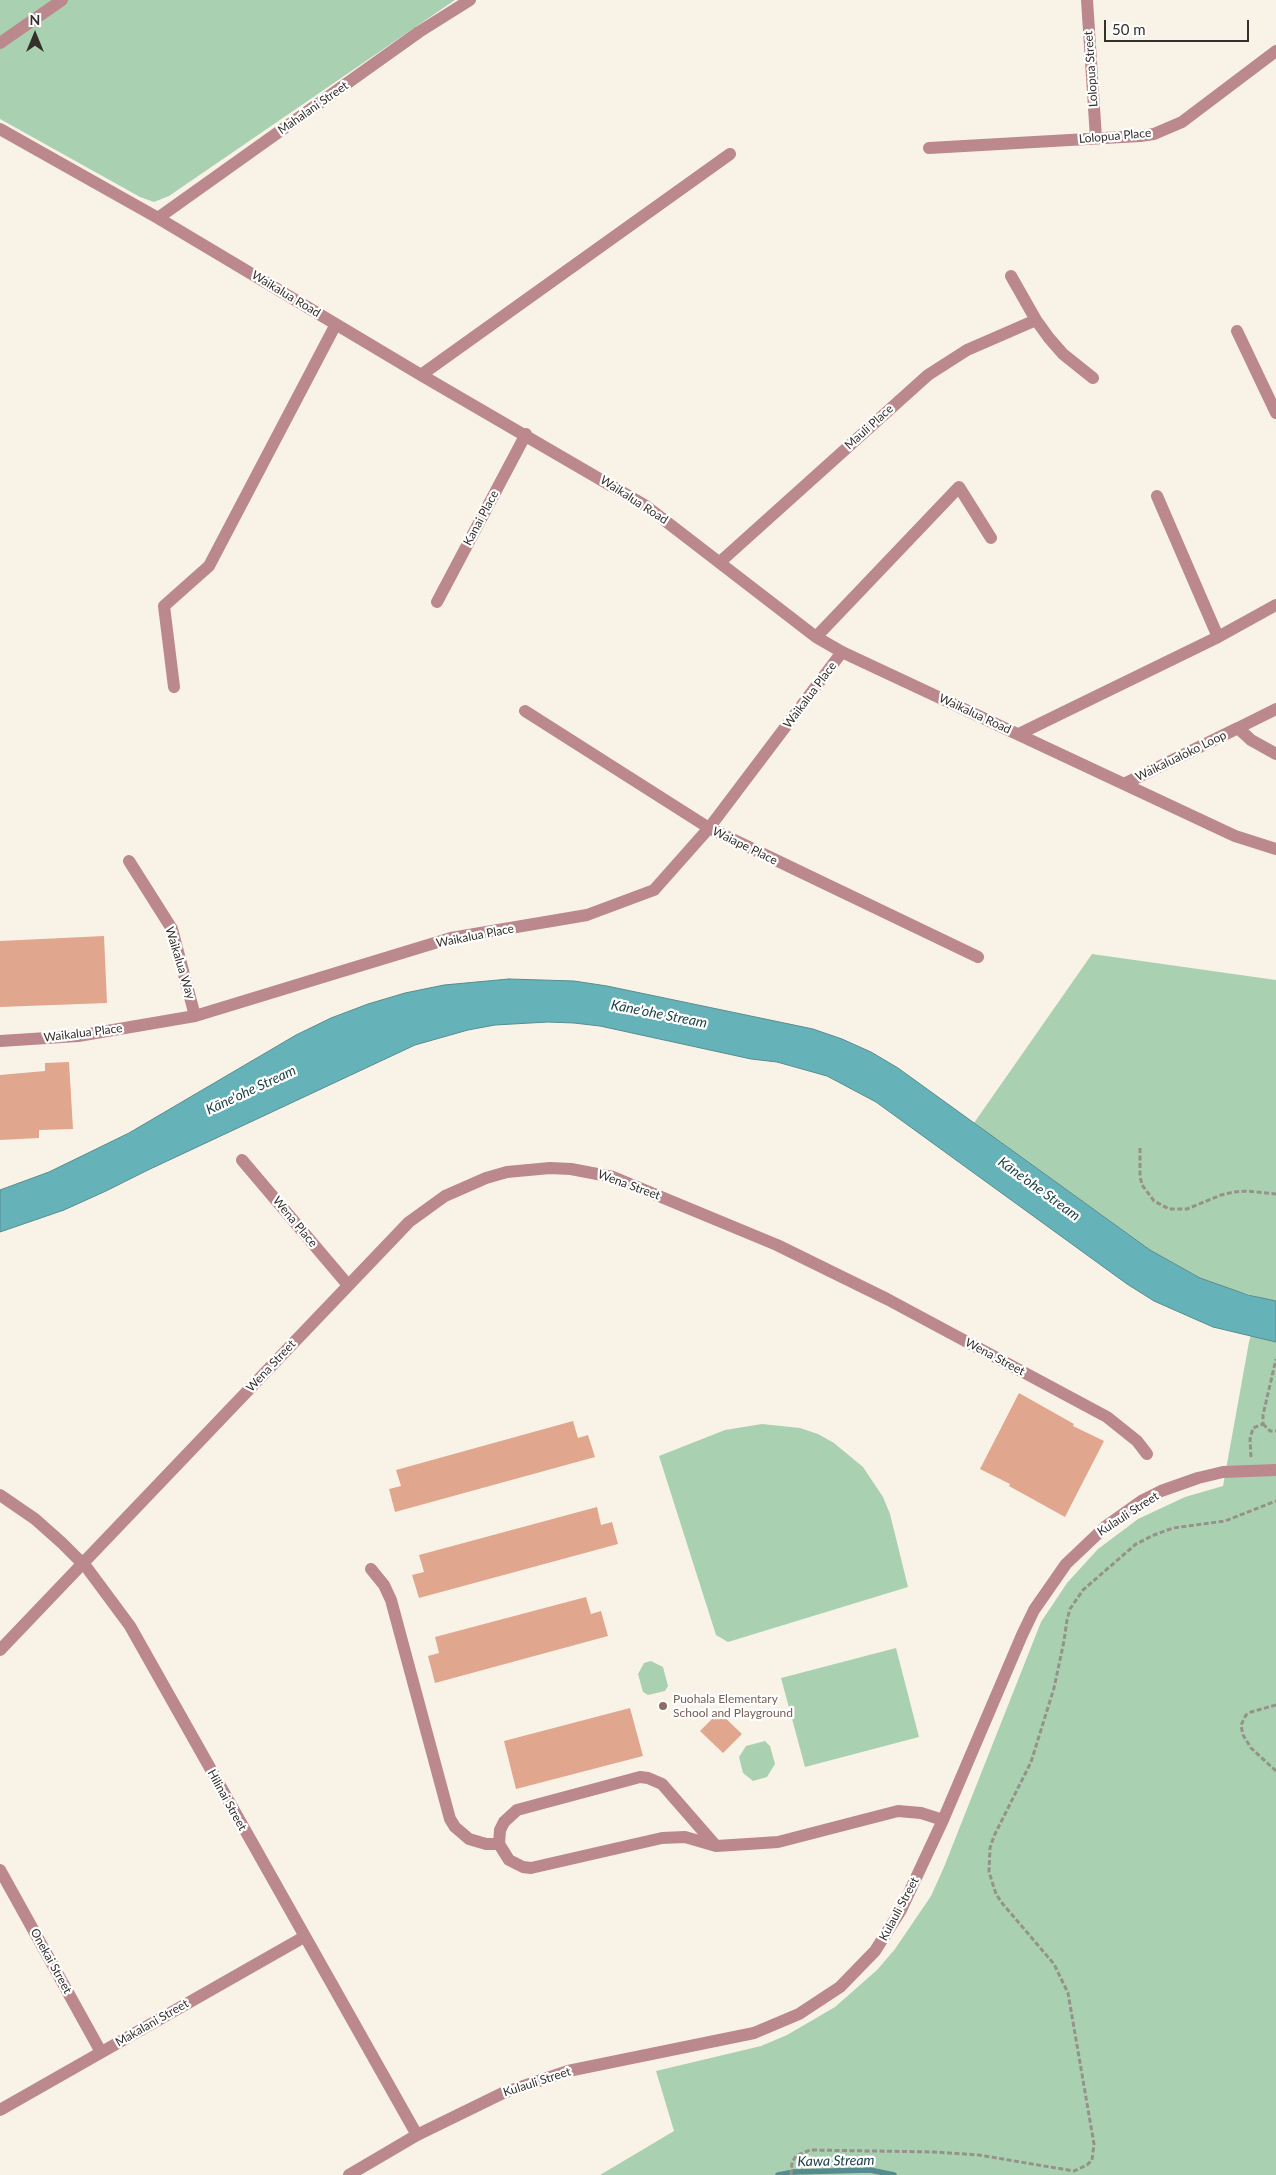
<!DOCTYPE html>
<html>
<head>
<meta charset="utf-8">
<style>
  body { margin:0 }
  #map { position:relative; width:1276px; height:2175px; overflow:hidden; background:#f9f3e7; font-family:Lato,sans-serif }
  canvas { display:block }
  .north { position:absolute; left:10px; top:10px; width:50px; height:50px; -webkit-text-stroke:4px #fff; paint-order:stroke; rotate:0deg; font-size:14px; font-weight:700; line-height:20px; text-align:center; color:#34312d }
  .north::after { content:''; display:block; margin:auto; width:18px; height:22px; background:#34312d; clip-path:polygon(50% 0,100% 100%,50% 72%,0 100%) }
  .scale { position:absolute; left:1104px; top:20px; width:145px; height:22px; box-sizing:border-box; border:2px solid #34312d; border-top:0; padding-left:6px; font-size:15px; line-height:18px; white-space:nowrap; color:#34312d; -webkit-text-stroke:4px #fff; paint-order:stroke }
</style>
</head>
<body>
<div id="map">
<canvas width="1276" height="2175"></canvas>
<div class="north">N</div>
<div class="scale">50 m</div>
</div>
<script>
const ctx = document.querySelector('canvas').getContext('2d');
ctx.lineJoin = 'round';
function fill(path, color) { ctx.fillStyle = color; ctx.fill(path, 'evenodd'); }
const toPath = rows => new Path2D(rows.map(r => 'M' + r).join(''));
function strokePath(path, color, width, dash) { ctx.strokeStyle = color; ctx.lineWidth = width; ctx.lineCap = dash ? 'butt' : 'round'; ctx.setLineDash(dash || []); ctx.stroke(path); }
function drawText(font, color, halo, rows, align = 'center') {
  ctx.font = font + ' Lato,sans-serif'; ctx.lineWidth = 4.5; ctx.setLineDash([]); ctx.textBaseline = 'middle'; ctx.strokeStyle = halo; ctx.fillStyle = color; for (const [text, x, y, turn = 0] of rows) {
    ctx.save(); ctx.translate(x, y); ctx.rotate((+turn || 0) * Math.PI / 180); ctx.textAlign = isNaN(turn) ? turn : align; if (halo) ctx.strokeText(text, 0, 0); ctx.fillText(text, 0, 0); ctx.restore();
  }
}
const green = toPath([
  [0,0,455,0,169,196,154,202,140,197,0,119],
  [1092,954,1276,980,1276,2175,600,2175,674,2131,656,2071,761,2046,787,2035,835,2007,877,1970,895,1949,931,1896,944,1867,1041,1622,1067,1583,1098,1549,1138,1519,1185,1497,1223,1486,1249,1342,1261,1298,1227,1288,1200,1278,1150,1250,974,1123],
  [762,1424,800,1428,818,1434,834,1443,863,1467,883,1497,890,1514,908,1587,728,1642,716,1635,659,1456,725,1430],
  [896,1648,919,1737,805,1767,781,1678],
  [651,1661,663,1667,668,1686,665,1691,648,1695,643,1692,638,1674,644,1663],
  [765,1741,770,1746,775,1764,767,1777,753,1781,743,1773,739,1757,746,1746]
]);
const water = toPath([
  [509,979,574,981,607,986,813,1029,842,1039,871,1052,898,1068,1150,1250,1200,1278,1248,1295,1276,1301,1276,1342,1213,1327,1154,1301,1127,1284,876,1102,827,1076,777,1062,751,1059,600,1026,574,1023,548,1022,495,1025,468,1030,415,1045,148,1170,106,1191,64,1210,0,1232,0,1190,49,1172,129,1133,296,1035,331,1018,368,1004,405,993,444,985,509,979]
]);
const stream = toPath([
  [778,2175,794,2172,870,2170,894,2175]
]);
const building = toPath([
  [104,936,107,1003,0,1007,0,941],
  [69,1062,73,1129,39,1130,39,1138,0,1140,0,1075,45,1071,45,1063],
  [1019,1393,1074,1424,1073,1426,1104,1441,1065,1517,1009,1486,1010,1484,980,1469],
  [573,1421,578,1438,588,1435,595,1457,395,1512,389,1489,401,1486,396,1470],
  [597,1507,601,1525,612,1522,618,1544,419,1598,412,1575,424,1572,419,1555],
  [586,1597,591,1614,601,1611,608,1636,435,1683,428,1656,439,1653,435,1637],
  [630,1708,643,1756,516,1789,504,1741],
  [719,1712,742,1734,723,1753,700,1731]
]);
const path = toPath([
  [1140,1148,1140,1176,1142,1185,1154,1201,1169,1209,1187,1209,1221,1195,1234,1192,1247,1191,1276,1194],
  [1263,1424,1270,1431,1276,1431],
  [1251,1457,1250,1439,1253,1428,1263,1424,1263,1415,1276,1359],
  [1276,1705,1251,1712,1246,1715,1241,1725,1243,1735,1251,1748,1276,1771],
  [791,2175,792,2162,796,2156,810,2150,934,2152,979,2155,1074,2171,1087,2165,1092,2160,1094,2144,1068,1993,1054,1964,1002,1903,996,1894,989,1872,990,1848,994,1836,1031,1762,1054,1688,1064,1641,1067,1620,1070,1609,1083,1590,1121,1557,1136,1544,1154,1535,1173,1528,1225,1521,1276,1501]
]);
const minor = toPath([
  [1087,0,1096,138],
  [0,43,62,0],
  [0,129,158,218,421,375,646,506,816,637,842,652,1235,836,1276,849],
  [929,148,1140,136,1154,134,1182,122,1276,51],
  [158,218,419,32,470,0],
  [1011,276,1036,320,1049,338,1063,354,1093,378],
  [1237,331,1276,413],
  [421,375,730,154],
  [1157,496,1218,637],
  [720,562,928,375,967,350,1036,320],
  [437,602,526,434],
  [816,637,959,487,991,538],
  [174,687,164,606,209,566,336,324],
  [525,711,709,828,978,957],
  [1238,728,1276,709],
  [1019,734,1218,637,1276,605],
  [1124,784,1238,728,1251,740,1276,754],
  [129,861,172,929,195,1016],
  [0,1041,78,1036,195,1016,451,938,587,915,654,890,709,828,842,652],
  [242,1160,348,1285],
  [0,1495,35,1519,62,1543,87,1568,130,1626,417,2135],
  [371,1569,384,1585,391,1600,450,1819,455,1827,469,1839,486,1844,499,1844],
  [0,1650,409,1222,445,1196,486,1178,507,1172,550,1168,571,1169,613,1177,777,1245,887,1299,1107,1417,1137,1441,1147,1454],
  [716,1846,662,1784,648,1778,640,1777,517,1810,504,1822,500,1830,499,1844,509,1860,523,1867,531,1868,662,1838,685,1837,716,1846,748,1844,778,1842,898,1811,921,1813,943,1820],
  [0,1870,101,2052],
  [0,2110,304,1937],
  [349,2175,417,2135,503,2093,568,2071,754,2033,799,2014,840,1987,875,1951,901,1910,943,1820,1022,1635,1034,1610,1066,1564,1105,1527,1143,1500,1161,1491,1198,1478,1223,1472,1276,1470]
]);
const markers = [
  [663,1706,5,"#8d6e63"]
];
const streetNames = [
  ["Lolopua Street",1091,69,-94],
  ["Mahalani Street",313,108,-35],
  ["Lolopua Place",1115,136,-5],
  ["Waikalua Road",286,294,31],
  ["Mauli Place",869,427,-42],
  ["Waikalua Road",634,500,33],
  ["Kanai Place",481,518,-62],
  ["Waikalua Place",810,695,-53],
  ["Waikalua Road",975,714,25],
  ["Waikalualoko Loop",1181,756,-26],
  ["Waiape Place",745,846,26],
  ["Waikalua Place",475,936,-11],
  ["Waikalua Way",180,963,73],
  ["Waikalua Place",83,1033,-7],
  ["Wena Street",629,1185,20],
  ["Wena Place",295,1222,50],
  ["Wena Street",995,1357,28],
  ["Wena Street",271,1366,-47],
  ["Kulauli Street",1128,1514,-33],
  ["Hilinai Street",227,1800,61],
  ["Kulauli Street",899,1909,-62],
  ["Onekai Street",51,1961,61],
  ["Makalani Street",152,2023,-30],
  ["Kulauli Street",537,2082,-18]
];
const educationNames = [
  ["Puohala Elementary",673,1699],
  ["School and Playground",673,1713]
];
const waterNames = [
  ["Kāne'ohe Stream",659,1014,11],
  ["Kāne'ohe Stream",251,1090,-25],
  ["Kāne'ohe Stream",1039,1189,36],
  ["Kawa Stream",836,2161,-1]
];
fill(green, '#a9d1b1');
fill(water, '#65b3b9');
strokePath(water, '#568c8f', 1);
strokePath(stream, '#568c8f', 5.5);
fill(building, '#e1a68e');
strokePath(path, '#96928a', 3, [5, 2.5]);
strokePath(minor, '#bb888e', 12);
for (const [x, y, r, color] of markers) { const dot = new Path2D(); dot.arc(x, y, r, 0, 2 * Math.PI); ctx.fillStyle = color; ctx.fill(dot); strokePath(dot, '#fff', 2); }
drawText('12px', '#34312d', '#fff', streetNames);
drawText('12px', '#785e54', '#fff', educationNames, 'left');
drawText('italic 14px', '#1e4447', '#fff', waterNames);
</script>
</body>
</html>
